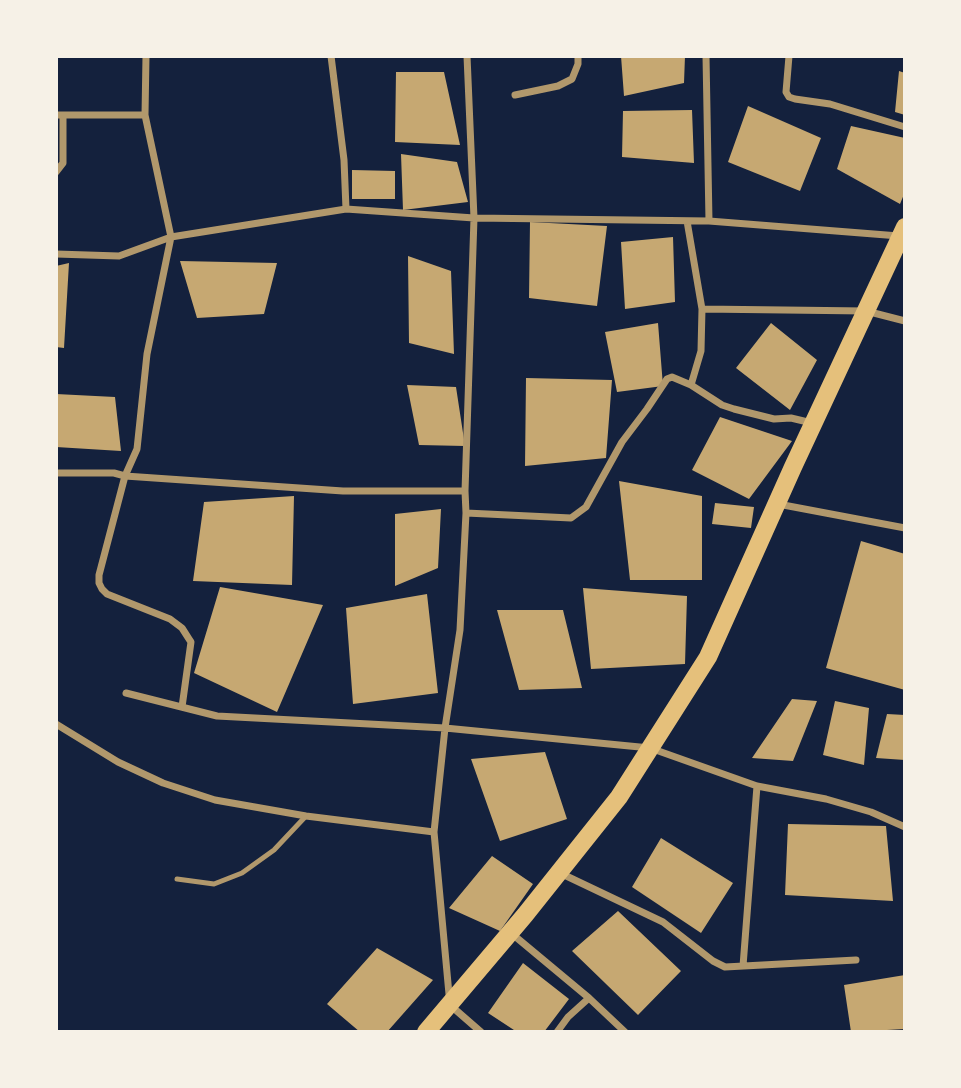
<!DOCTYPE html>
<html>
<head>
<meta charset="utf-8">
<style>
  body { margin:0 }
  #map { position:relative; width:961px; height:1088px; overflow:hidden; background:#14213d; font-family:Karla,sans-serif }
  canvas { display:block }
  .frame { position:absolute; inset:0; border:58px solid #f6f1e7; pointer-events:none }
</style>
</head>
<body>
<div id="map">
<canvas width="961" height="1088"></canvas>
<div class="frame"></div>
</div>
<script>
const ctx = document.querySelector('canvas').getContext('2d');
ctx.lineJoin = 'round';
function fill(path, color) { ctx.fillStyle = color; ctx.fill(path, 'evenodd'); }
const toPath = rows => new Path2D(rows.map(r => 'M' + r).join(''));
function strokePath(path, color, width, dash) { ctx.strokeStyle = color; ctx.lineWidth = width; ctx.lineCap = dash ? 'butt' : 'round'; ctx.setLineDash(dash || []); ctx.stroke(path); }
const building = toPath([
  [621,56,685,56,684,83,624,96],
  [899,71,905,73,905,115,895,112],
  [396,72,444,72,460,145,395,142],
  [748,106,821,138,800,191,728,162],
  [692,110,694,163,622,157,623,111],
  [851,126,905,138,905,192,900,204,837,169],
  [401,154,457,162,468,202,403,210],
  [352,170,395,171,395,199,352,199],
  [530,222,607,226,597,306,529,298],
  [673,237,675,302,625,309,621,242],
  [408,256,451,271,454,354,409,343],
  [180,261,277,263,264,314,197,318],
  [69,263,64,348,56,347,56,266],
  [658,323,663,386,617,392,605,332],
  [771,323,817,360,790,410,736,368],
  [526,378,612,380,606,458,525,466],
  [407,385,456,387,465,446,419,445],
  [56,394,115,397,121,451,56,447],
  [720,417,792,441,749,499,692,470],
  [619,481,702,496,702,580,630,580],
  [294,496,292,585,193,581,204,502],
  [715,503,754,507,751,528,712,524],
  [441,509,438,568,395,586,395,514],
  [861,541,905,554,905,690,826,668],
  [220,587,323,605,277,712,194,673],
  [583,588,687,596,685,664,591,669],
  [427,594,438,693,353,704,346,608],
  [497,610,563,610,582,688,519,690],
  [792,699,817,701,793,761,752,758],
  [835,701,869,708,864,765,823,755],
  [887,714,905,715,905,760,876,758],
  [545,752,567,819,500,841,471,759],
  [788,824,886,826,893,901,785,895],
  [661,838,733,883,701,933,632,887],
  [492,856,533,884,500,931,449,908],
  [618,911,681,971,638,1015,572,951],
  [377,948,433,980,387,1032,360,1032,327,1004],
  [523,963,569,999,544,1032,517,1032,488,1013],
  [905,975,905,1029,851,1032,844,985]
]);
const service = toPath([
  [177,879,214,884,242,873,274,850,306,816]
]);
const minor = toPath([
  [331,56,344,160,346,209],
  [467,56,474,218,465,491,466,513,460,630,445,728,434,832,450,1005,481,1032],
  [706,56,709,221],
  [789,56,786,92,789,97,795,99,830,104,905,127],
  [515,95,558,86,572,79,578,64,578,56],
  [56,115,145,115],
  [56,172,63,163,63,115],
  [56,254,119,256,171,237,346,209,474,218,709,221,899,236],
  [702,309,866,311,905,321],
  [691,385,722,405,734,409,774,419,791,418,812,423],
  [56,473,114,473,125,476,137,449,147,354,171,237,145,115,146,56],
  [778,504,905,528],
  [466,513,571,518,586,507,622,442,647,409,667,379,672,377,691,385,701,351,702,309,687,221],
  [126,693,217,716,445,728,650,748,757,786,826,799,871,812,905,827],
  [182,707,191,642,189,639,182,628,170,619,107,594,102,589,99,583,99,575,125,476,343,491,465,491],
  [56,724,118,762,163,783,215,800,306,816,434,832],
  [560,873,663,922,713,961,725,967,856,960],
  [511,933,589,998],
  [743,966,757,786],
  [557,1032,568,1017,589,998,625,1032]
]);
const primary = toPath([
  [426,1032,525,915,619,797,708,657,793,467,905,227]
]);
fill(building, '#c6a872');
strokePath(service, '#b1986c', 5);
strokePath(minor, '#b1986c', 7);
strokePath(primary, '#e5c07b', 18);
</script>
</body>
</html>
